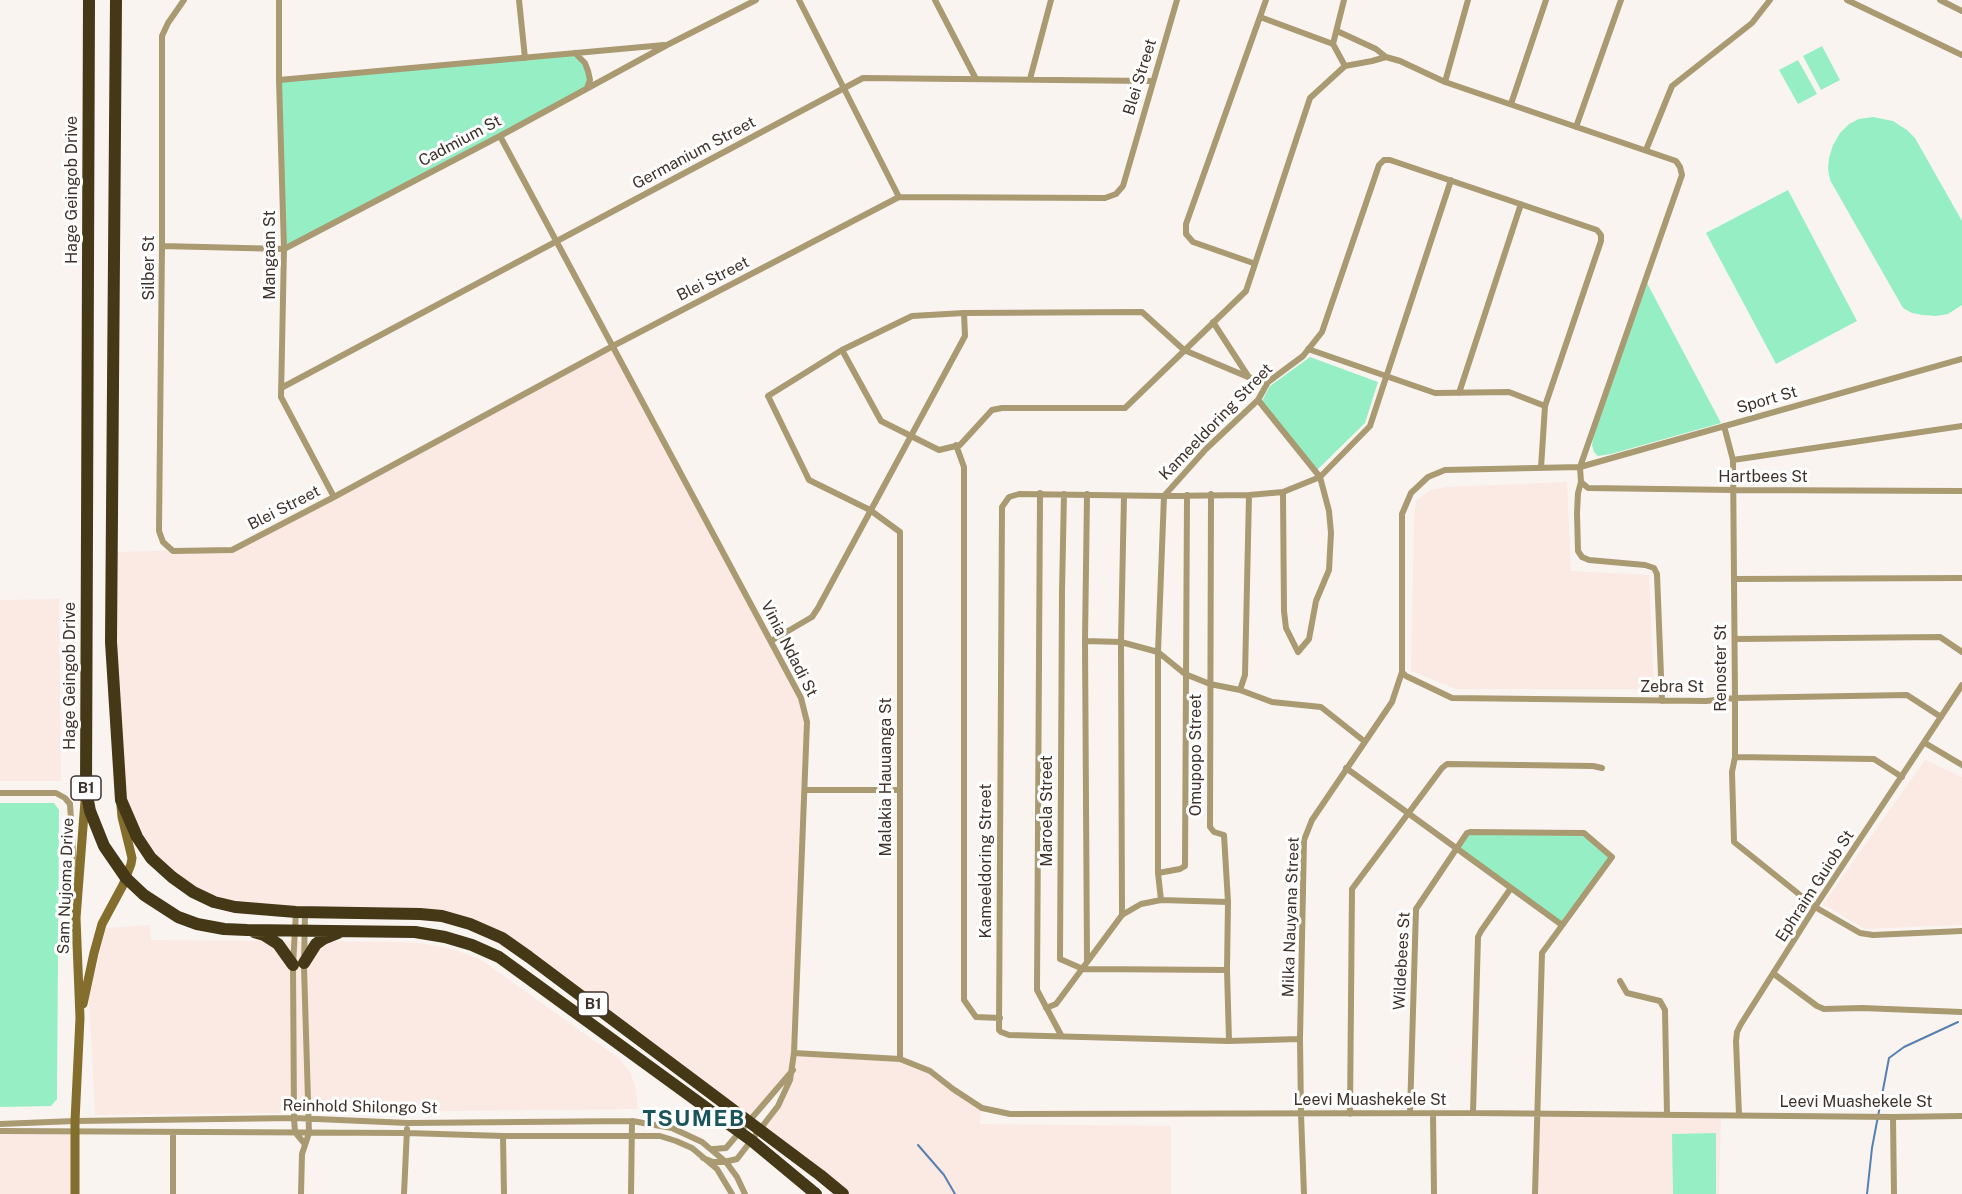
<!DOCTYPE html>
<html>
<head>
<meta charset="utf-8">
<style>
  body { margin:0 }
  canvas { display:block; background:#faf4f1 }
</style>
</head>
<body>
<canvas width="1962" height="1194"></canvas>
<script>
const ctx = document.querySelector('canvas').getContext('2d');
ctx.lineJoin = 'round';
function fill(path, color) { ctx.fillStyle = color; ctx.fill(path, 'evenodd'); }
const toPath = rows => new Path2D(rows.map(r => 'M' + r).join(''));
function strokePath(path, color, width, dash) { ctx.strokeStyle = color; ctx.lineWidth = width; ctx.lineCap = dash ? 'butt' : 'round'; ctx.setLineDash(dash || []); ctx.stroke(path); }
function drawText(font, color, halo, rows, align = 'center') {
  ctx.font = font + ' "Public Sans",sans-serif'; ctx.lineWidth = 6; ctx.setLineDash([]); ctx.textBaseline = 'middle'; ctx.strokeStyle = halo; ctx.fillStyle = color; for (const [text, x, y, turn = 0] of rows) {
    ctx.save(); ctx.translate(x, y); ctx.rotate((+turn || 0) * Math.PI / 180); ctx.textAlign = isNaN(turn) ? turn : align; if (halo) ctx.strokeText(text, 0, 0); ctx.fillText(text, 0, 0); ctx.restore();
  }
}
const built = toPath([
  [613,346,801,698,807,722,794,1053,900,1059,930,1071,981,1109,980,1124,1171,1126,1171,1194,843,1194,760,1130,778,1106,792,1073,748,1120,529,957,470,924,214,902,151,858,121,800,113,552,237,549],
  [1567,482,1571,571,1649,575,1654,689,1456,689,1411,671,1414,516,1416,501,1430,490,1446,487],
  [59,599,61,781,0,781,0,600],
  [1925,760,1962,777,1962,925,1865,929,1823,904],
  [150,925,151,940,401,942,426,944,452,949,480,959,620,1059,631,1074,636,1090,638,1109,95,1115,89,997,106,928],
  [1538,1114,1721,1115,1719,1194,1535,1194],
  [0,1131,75,1132,75,1194,0,1194]
]);
const green = toPath([
  [1822,46,1840,80,1821,90,1803,56],
  [575,53,588,71,587,88,284,249,279,80],
  [1798,60,1817,94,1798,104,1779,70],
  [1873,117,1893,121,1907,130,1915,138,1962,221,1962,305,1948,314,1936,316,1923,315,1912,313,1903,308,1830,180,1828,169,1829,158,1833,145,1840,133,1849,124,1859,119],
  [1788,190,1857,321,1776,364,1706,233],
  [1647,283,1721,423,1611,454,1598,456,1594,452,1592,445,1594,435],
  [1310,357,1378,382,1365,423,1316,471,1261,403,1270,386],
  [0,803,54,803,59,810,57,1099,51,1106,0,1107],
  [1467,833,1584,833,1611,856,1562,925,1456,848],
  [1716,1133,1716,1194,1673,1194,1672,1134]
]);
const stream = toPath([
  [918,1145,944,1175,955,1194],
  [1867,1194,1872,1148,1889,1058,1904,1047,1958,1022]
]);
const street = toPath([
  [184,0,168,23,162,36,162,246,159,531,163,542,173,551,232,550,334,497,613,346,899,197,1105,198,1116,194,1123,186,1177,0],
  [279,0,279,80,284,249,281,397,334,497],
  [519,0,525,58],
  [799,0,899,197],
  [935,0,976,79],
  [1847,0,1962,55],
  [1940,0,1962,11],
  [1260,17,1333,44,1345,66],
  [1337,31,1376,49,1386,57],
  [1333,44,1344,0],
  [575,53,585,63,588,71,590,80,587,88],
  [1030,79,1051,0],
  [279,80,664,45],
  [1445,82,1468,0],
  [1511,104,1546,0],
  [1576,127,1621,0],
  [500,136,801,698,807,722,794,1053,790,1080,778,1106,737,1159,724,1162,713,1162,703,1158],
  [1646,150,1672,86,1752,23,1770,0],
  [162,246,284,249,500,136,667,45,756,0],
  [1253,263,1193,242,1186,234,1186,224,1266,0],
  [1213,322,1248,376],
  [1308,349,1435,393,1509,392,1545,406],
  [842,350,881,421,939,450,960,445,992,410,1002,408,1125,408,1246,291,1310,98,1345,66,1372,61,1386,57,1400,61,1445,82,1676,161,1680,167,1682,175,1580,467,1581,482,1588,488,1733,490,1962,491],
  [283,387,863,78,1152,81],
  [1459,393,1521,204],
  [1258,400,1320,477,1329,511,1331,533,1329,570,1316,601,1309,639,1298,652,1286,628,1284,611,1283,492],
  [1724,426,1733,460,1735,698,1735,757,1732,772,1734,842,1815,907,1860,933,1873,935,1962,931],
  [956,445,964,467,964,1000,976,1017,1000,1018],
  [1733,460,1962,426],
  [1581,482,1578,493,1577,513,1578,551,1582,557,1589,560,1645,565,1654,568,1657,574,1662,701],
  [1040,493,1037,990,1061,1035],
  [1064,494,1062,591,1060,959,1083,969,1227,970],
  [1087,494,1085,641,1087,961],
  [1211,494,1210,827,1214,832,1224,835,1228,902,1227,970,1229,1041],
  [1734,579,1962,578],
  [1735,639,1940,637,1962,652],
  [771,641,812,617,818,608,965,336,964,313],
  [1085,641,1121,642,1158,652,1185,674,1210,684,1240,690,1272,702,1321,707,1364,741],
  [1402,672,1406,676,1452,698,1706,701,1735,698,1907,695,1941,717],
  [1240,690,1245,675,1249,495],
  [1925,743,1962,765],
  [1735,757,1874,759,1902,777],
  [1346,768,1562,925],
  [805,790,900,790],
  [0,793,56,793,65,798,70,804,75,885],
  [1158,873,1180,869,1185,866,1187,495],
  [1161,900,1158,873,1158,652,1164,496,1249,495,1283,492,1320,477,1370,426,1451,180],
  [296,912,293,965,294,1118,295,1132,304,1143],
  [1122,915,1121,642,1124,496],
  [1774,974,1817,1006,1824,1009,1862,1008,1962,1012],
  [1620,981,1627,993,1660,1001,1665,1010,1667,1115],
  [1046,1008,1056,1004,1059,1000,1122,915,1141,904,1161,900,1228,902],
  [1300,1039,1229,1041,1009,1035,1001,1032,999,1030,1002,507,1009,497,1019,494,1164,496,1206,449,1258,400,1268,382,1303,356,1322,332,1379,165,1384,160,1390,160,1597,230,1601,235,1601,241,1545,406,1541,468],
  [794,1053,900,1059,930,1071,953,1089,982,1108,1010,1114,1473,1113,1893,1117,1962,1116],
  [900,1059,900,532,870,510,809,480,768,396,842,350,912,316,964,313,1142,312,1184,350,1248,377,1268,382],
  [1410,1113,1416,909,1467,833,1470,832,1584,833,1612,857,1542,953,1535,1194],
  [1433,1113,1434,1194],
  [1473,1113,1478,937,1481,931,1511,888],
  [1350,1114,1352,889,1442,768,1447,764,1593,766,1602,768],
  [1739,1115,1736,1041,1737,1032,1741,1024,1815,907,1962,685],
  [1893,1117,1894,1194],
  [0,1124,75,1121,294,1118,408,1123,632,1121,672,1128,702,1142,726,1162,737,1177,745,1194],
  [0,1131,407,1133,503,1136,660,1136,676,1141,692,1148,717,1169,732,1194],
  [173,1132,173,1194],
  [503,1136,504,1194],
  [713,1149,726,1148,793,1070],
  [301,1194,302,1154,309,1133,304,967,305,912],
  [404,1194,407,1129],
  [631,1194,632,1121],
  [1304,1194,1301,1114,1300,1039,1304,840,1312,820,1392,702,1402,672,1402,514,1411,493,1428,477,1445,470,1580,467,1962,359]
]);
const secondary = toPath([
  [83,1004,94,953,102,924,123,885,131,864,132,858,122,817,121,806],
  [75,1194,75,1121,80,1018,76,918,85,801]
]);
const highway = toPath([
  [89,0,86,790,90,811,104,846,126,878,144,895,178,917,197,924,224,929,247,930,415,932,445,937,472,945,499,957,752,1141,816,1194],
  [116,0,111,642,121,800,137,837,151,858,172,877,193,892,214,902,235,907,296,912,420,914,442,916,470,924,502,938,529,957,820,1175,843,1194],
  [254,932,264,935,278,944,293,965],
  [304,963,316,944,323,939,338,933]
]);
const shields = [
  [86,788,30],
  [593,1004,30]
];
const shieldNames = [
  ["B1",86,788],
  ["B1",593,1004]
];
const streetNames = [
  ["Blei Street",1140,77,-73],
  ["Cadmium St",460,141,-28],
  ["Germanium Street",694,153,-28],
  ["Hage Geingob Drive",72,190,-90],
  ["Mangaan St",270,255,-90],
  ["Silber St",149,268,-90],
  ["Blei Street",713,279,-27],
  ["Sport St",1767,400,-16],
  ["Kameeldoring Street",1216,422,-46],
  ["Hartbees St",1763,477],
  ["Blei Street",284,508,-27],
  ["Vinia Ndadi St",789,649,63],
  ["Renoster St",1721,668,-90],
  ["Hage Geingob Drive",70,676,-90],
  ["Zebra St",1672,687],
  ["Omupopo Street",1196,755,-90],
  ["Malakia Hauuanga St",886,777,-90],
  ["Maroela Street",1047,811,-90],
  ["Kameeldoring Street",986,861,-90],
  ["Sam Nujoma Drive",66,886,-88],
  ["Ephraim Guiob St",1815,886,-57],
  ["Milka Nauyana Street",1291,917,-88],
  ["Wildebees St",1402,961,-87],
  ["Leevi Muashekele St",1370,1100],
  ["Leevi Muashekele St",1856,1102],
  ["Reinhold Shilongo St",360,1107,1]
];
const districtNames = [
  ["TSUMEB",694,1119]
];
fill(built, '#faeae3');
fill(green, '#96eec4');
strokePath(stream, '#567fb2', 2);
strokePath(street, '#a99a72', 6);
strokePath(secondary, '#846e2d', 9);
strokePath(highway, '#443817', 12);
for (const [x, y, w] of shields) { const box = new Path2D(); box.roundRect(x - w / 2, y - 12, w, 24, 4.5); ctx.fillStyle = '#fff'; ctx.fill(box); strokePath(box, '#3e322c', 1.5); }
drawText('bold 15px', '#3e322c', null, shieldNames);
drawText('16px', '#3e322c', '#fff', streetNames);
ctx.letterSpacing = '1.5px';
drawText('bold 22px', '#1a555c', '#fff', districtNames);
ctx.letterSpacing = '0px';
</script>
</body>
</html>
